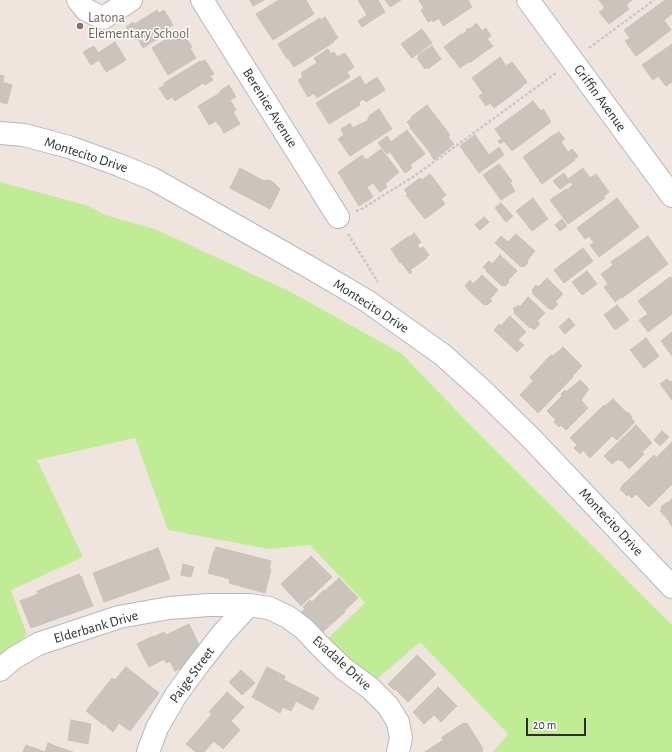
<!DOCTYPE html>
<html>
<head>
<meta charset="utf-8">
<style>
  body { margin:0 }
  #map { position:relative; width:672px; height:752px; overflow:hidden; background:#f0e5de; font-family:"Alegreya Sans",sans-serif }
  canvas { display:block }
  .scale { position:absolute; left:526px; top:718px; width:60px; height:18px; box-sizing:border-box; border:2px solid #2d2d2d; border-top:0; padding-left:5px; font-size:12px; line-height:14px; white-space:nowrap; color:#2d2d2d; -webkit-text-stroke:3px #fff; paint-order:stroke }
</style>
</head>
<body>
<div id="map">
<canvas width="672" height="752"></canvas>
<div class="scale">20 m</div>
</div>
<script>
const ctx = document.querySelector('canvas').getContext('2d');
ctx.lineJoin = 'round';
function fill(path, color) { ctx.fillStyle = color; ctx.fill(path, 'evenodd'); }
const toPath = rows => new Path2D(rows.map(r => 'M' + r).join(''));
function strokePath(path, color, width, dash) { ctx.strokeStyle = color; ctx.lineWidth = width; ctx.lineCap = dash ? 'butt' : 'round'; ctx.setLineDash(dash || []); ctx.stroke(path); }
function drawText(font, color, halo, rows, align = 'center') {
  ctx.font = font + ' "Alegreya Sans",sans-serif'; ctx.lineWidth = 3; ctx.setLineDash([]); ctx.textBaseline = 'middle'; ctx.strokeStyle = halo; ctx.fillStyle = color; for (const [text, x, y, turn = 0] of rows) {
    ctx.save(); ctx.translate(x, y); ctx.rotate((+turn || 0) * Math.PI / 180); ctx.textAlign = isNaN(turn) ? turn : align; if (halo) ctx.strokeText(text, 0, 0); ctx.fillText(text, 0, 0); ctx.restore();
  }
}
const green = toPath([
  [0,182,86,205,105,215,155,229,289,291,401,353,477,432,672,625,672,752,493,752,508,734,420,642,376,680,323,643,365,603,310,545,269,549,168,530,135,438,37,460,83,557,11,590,27,635,0,656]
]);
const building = toPath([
  [250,0,264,0,253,6,250,0],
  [279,0,306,0,314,14,273,40,256,14,279,0],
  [358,0,378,0,385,12,362,27,358,21,367,15,358,0],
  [385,0,401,0,390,7,385,0],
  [419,0,468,0,472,7,443,26,439,18,433,22,432,20,428,22,421,10,424,8,419,0],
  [599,0,632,0,626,5,629,9,609,24,599,12,605,8,599,0],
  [665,0,672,0,672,14,664,20,671,30,636,56,625,41,630,38,624,30,665,0],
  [157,10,159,13,164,10,173,25,168,28,170,31,143,48,138,39,135,40,126,27,133,22,135,24,157,10],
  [325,17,338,38,333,41,334,42,294,67,288,58,287,59,278,44,320,18,321,20,325,17],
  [475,24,477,24,482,31,486,28,491,36,487,39,493,46,469,63,468,62,460,68,454,59,453,59,444,47,461,34,461,35,467,31,466,30,469,28,469,29,473,27,473,26,475,24],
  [422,29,432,43,412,58,401,44,422,29],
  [181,30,192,47,190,48,196,58,168,75,152,48,181,30],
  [115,42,126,60,106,72,99,60,91,65,83,52,94,46,98,53,115,42],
  [672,44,672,82,666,86,658,76,653,80,642,65,672,44],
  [432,46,441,59,428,69,427,67,425,69,417,58,419,56,418,55,432,46],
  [328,49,331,54,334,52,337,57,345,53,354,67,347,72,350,77,317,98,314,93,308,97,298,80,303,77,301,73,317,63,314,58,328,49],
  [500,57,506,66,512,62,527,82,522,86,522,87,494,108,490,103,486,106,479,96,483,93,472,78,500,57],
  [205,60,214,74,210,76,213,80,205,85,203,83,175,101,172,97,167,100,159,88,165,85,164,83,200,61,201,62,205,60],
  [0,75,4,76,3,82,12,85,7,104,0,102,0,75],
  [360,76,365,85,377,77,385,90,366,102,363,99,360,101,359,104,360,105,329,124,316,103,360,76],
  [229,85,236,97,230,100,236,110,233,112,240,124,224,133,219,124,218,125,216,121,209,125,198,106,220,93,220,91,229,85],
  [533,101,541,111,543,109,551,122,512,151,504,141,500,144,498,141,502,139,495,129,533,101],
  [427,105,450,135,448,137,454,144,434,160,429,151,410,128,411,127,407,122,412,118,411,117,427,105],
  [379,109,392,129,350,156,338,139,344,135,341,129,350,123,353,128,360,124,367,121,370,115,379,109],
  [407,130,425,154,410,165,412,168,405,173,390,152,387,154,378,143,387,136,391,142,407,130],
  [559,132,565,139,561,142,568,152,572,149,578,156,574,159,575,160,542,184,523,157,555,134,555,135,559,132],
  [475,135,489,155,499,147,504,155,479,173,460,146,475,135],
  [381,149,399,172,385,184,387,187,380,192,373,183,367,187,373,197,359,206,338,172,362,155,366,160,381,149],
  [499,164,512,181,510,183,515,191,501,200,483,175,499,164],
  [240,168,264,181,268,180,273,182,280,189,270,209,230,188,240,168],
  [583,168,590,178,596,174,609,192,603,197,605,198,568,224,550,200,566,189,566,190,573,185,570,182,560,189,553,181,564,173,568,179,583,168],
  [430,174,446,195,441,199,445,204,425,219,406,195,408,194,404,190,420,178,422,180,430,174],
  [533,198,548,219,532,231,516,211,533,198],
  [617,198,639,227,599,257,590,245,594,243,589,236,585,239,577,228,617,198],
  [501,203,513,216,506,222,495,208,501,203],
  [484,217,489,222,480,230,475,225,484,217],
  [562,219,567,226,560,231,555,225,562,219],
  [414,233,421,242,417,245,420,249,423,247,429,255,426,257,427,258,410,270,412,272,410,274,401,262,400,263,391,249,409,236,410,237,414,233],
  [516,234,535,251,527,261,528,262,524,267,522,266,521,267,495,243,501,236,508,242,516,234],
  [648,236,668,264,622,298,621,297,615,302,604,287,608,284,601,274,613,265,611,262,648,236],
  [583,248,593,261,564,283,554,270,583,248],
  [500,255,517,271,508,280,509,282,505,286,503,285,502,286,486,271,487,270,483,267,489,261,492,264,500,255],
  [587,271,597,284,582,295,572,282,587,271],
  [482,275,498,290,490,299,492,301,487,305,485,304,484,305,468,290,468,289,465,286,470,280,473,284,482,275],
  [670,277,671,278,672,278,672,314,648,332,639,320,648,314,638,301,670,277],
  [547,278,563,294,555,302,558,304,552,310,550,308,549,309,532,293,533,292,532,290,536,285,538,287,547,278],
  [528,297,545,313,537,321,540,324,534,330,531,327,530,328,514,313,515,311,513,309,518,305,520,307,528,297],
  [617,305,629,320,615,330,604,315,617,305],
  [510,316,526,332,518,340,524,345,517,352,494,330,499,324,501,326,510,316],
  [569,318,575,325,565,334,559,327,569,318],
  [672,332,672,356,661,341,672,332],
  [646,338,659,356,644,368,630,350,646,338],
  [563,347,582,366,572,376,573,377,538,413,520,395,533,381,530,377,551,355,553,356,563,347],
  [667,379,670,382,672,381,672,400,660,384,667,379],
  [580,380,589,389,581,400,588,408,566,430,561,425,559,427,554,422,556,420,547,411,562,396,561,394,565,390,566,392,580,380],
  [613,399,627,413,628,412,632,417,631,418,635,422,617,440,611,435,612,436,590,458,583,450,580,454,574,448,577,445,570,438,604,405,605,406,613,399],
  [636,425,652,443,642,452,644,454,629,469,621,460,620,461,618,459,612,464,604,456,636,425],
  [662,431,669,437,660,446,654,440,662,431],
  [672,442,672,484,649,507,636,494,632,498,628,494,627,496,620,489,622,488,621,487,654,455,656,458,672,442],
  [672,499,672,526,669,523,670,522,660,511,662,509,661,507,667,502,668,503,672,499],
  [216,547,271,561,269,569,271,569,265,593,229,583,230,579,208,573,214,551,215,551,216,547],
  [158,548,170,579,104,602,93,573,158,548],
  [311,556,332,577,301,606,281,584,311,556],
  [183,564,194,567,191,577,181,575,183,564],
  [79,574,80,577,81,576,93,606,31,628,20,601,38,594,37,591,79,574],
  [339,578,358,598,344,611,345,612,318,636,298,615,305,609,303,607,310,600,312,602,324,590,325,591,339,578],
  [189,624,202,651,188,665,175,671,170,661,166,663,164,659,149,667,137,644,153,636,153,637,164,632,166,635,189,624],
  [417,655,436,674,408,702,395,689,394,690,388,684,417,655],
  [126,667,159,693,130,731,119,723,113,732,106,726,107,725,105,724,104,725,86,711,112,678,115,680,126,667],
  [267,667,285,676,284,680,319,698,313,710,296,701,291,711,283,707,280,713,252,697,267,667],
  [241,670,255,683,242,695,229,682,241,670],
  [438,687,457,706,441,722,434,715,424,724,413,712,438,687],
  [227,692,244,707,231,721,240,730,223,749,214,741,204,752,196,752,186,744,212,714,209,712,227,692],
  [71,720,91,724,88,744,68,740,71,720],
  [464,723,465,724,467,723,483,749,482,751,483,752,425,752,443,740,442,737,464,723],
  [48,743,58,747,73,752,23,752,26,745,45,752,48,743]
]);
const path = toPath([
  [589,48,654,0],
  [356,211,360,210,416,175,556,73],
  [348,234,378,282]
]);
const minor = toPath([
  [78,0,86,10,103,18,131,0],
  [202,0,338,217],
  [528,0,672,196],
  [0,133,24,135,69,147,119,165,153,179,309,267,367,301,443,355,484,392,530,437,672,587],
  [0,670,14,658,38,644,119,617,169,608,209,605,249,605,269,608,288,617,304,629,323,649,344,669,370,688,388,706,398,722,401,738,398,752],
  [148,752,157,728,176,695,198,665,223,633,249,605]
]);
const markers = [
  [80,26,4,"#8d6e63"]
];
const educationNames = [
  ["Latona",88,18],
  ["Elementary School",88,34]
];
const streetNames = [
  ["Griffin Avenue",600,98,54],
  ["Berenice Avenue",270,108,58],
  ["Montecito Drive",86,155,18],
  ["Montecito Drive",371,306,33],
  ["Montecito Drive",611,522,47],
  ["Elderbank Drive",96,627,-16],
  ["Evadale Drive",342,663,42],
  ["Paige Street",192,675,-54]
];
fill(green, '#bfec95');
fill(building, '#cbc4bc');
strokePath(building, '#ccc1b7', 1);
strokePath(minor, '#b2b7c2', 24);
strokePath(path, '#c8c8c8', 2.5, [3, 2]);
strokePath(minor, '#fff', 22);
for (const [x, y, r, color] of markers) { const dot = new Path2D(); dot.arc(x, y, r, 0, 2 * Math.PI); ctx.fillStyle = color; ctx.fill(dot); strokePath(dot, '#fff', 1.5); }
drawText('14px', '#785e54', '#fff', educationNames, 'left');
drawText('14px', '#2d2d2d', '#fff', streetNames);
</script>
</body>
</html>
